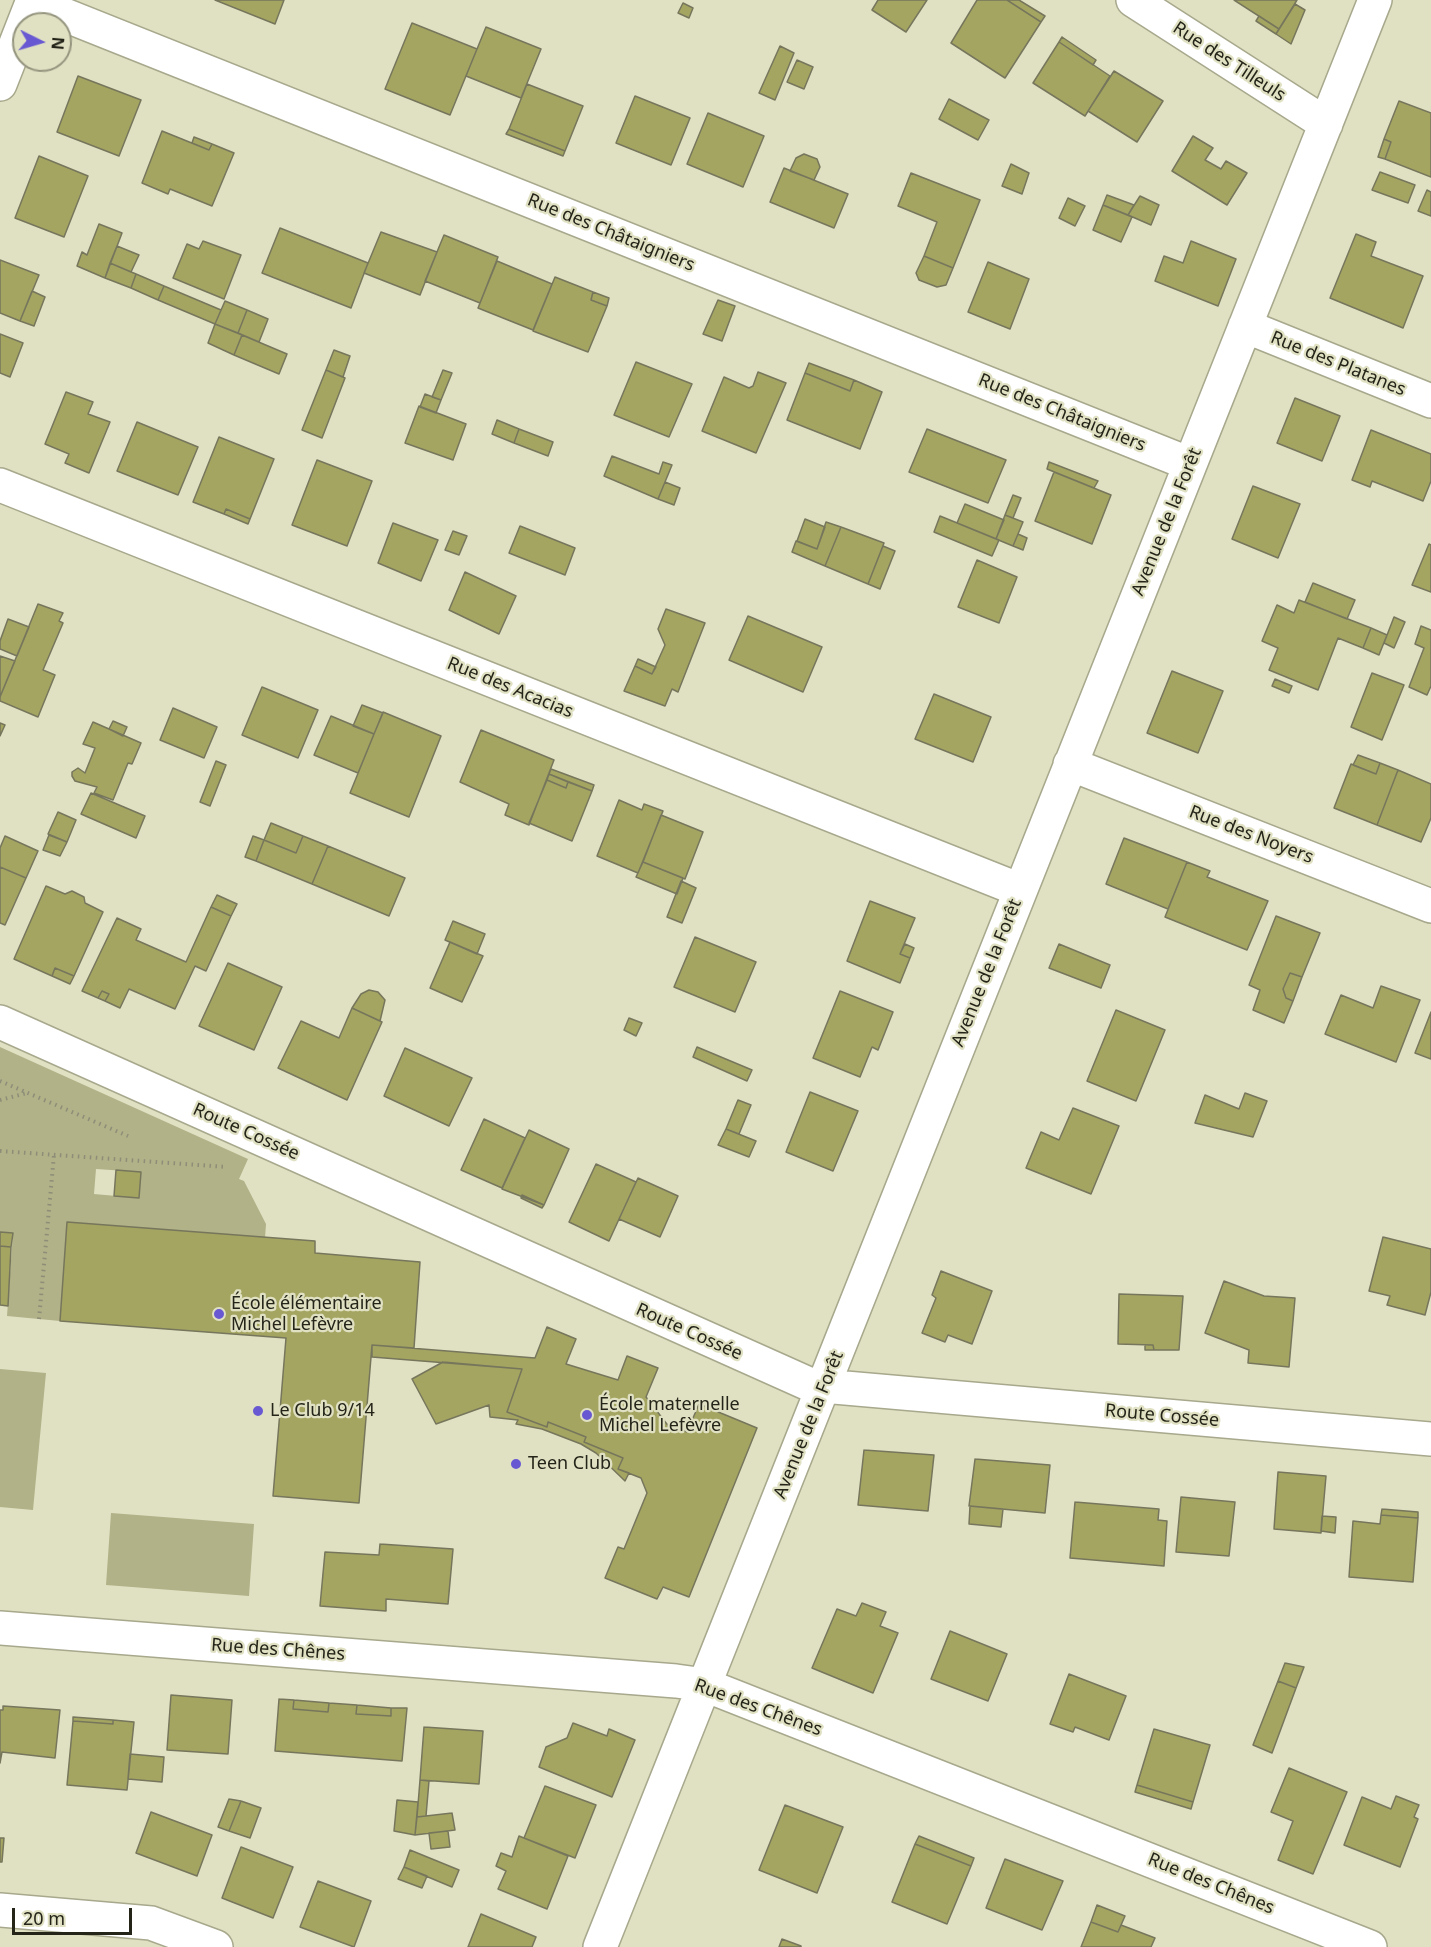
<!DOCTYPE html>
<html>
<head>
<meta charset="utf-8">
<style>
  body { margin:0 }
  #map { position:relative; width:1431px; height:1947px; overflow:hidden; background:#e0e1c3; font-family:"Noto Sans",sans-serif }
  canvas { display:block }
  .north { position:absolute; left:12px; top:12px; width:60px; height:60px; box-sizing:border-box; background:#e0e1c3; border:2px solid #95957f; border-radius:50%; rotate:95deg; font-size:16px; font-weight:700; line-height:24px; text-align:center; color:#242419 }
  .north::after { content:''; display:block; margin:auto; width:21px; height:27px; background:#6859d2; clip-path:polygon(50% 0,100% 100%,50% 72%,0 100%) }
  .scale { position:absolute; left:12px; top:1908px; width:120px; height:27px; box-sizing:border-box; border:3px solid #242419; border-top:0; padding-left:8px; font-size:18px; line-height:21px; white-space:nowrap; color:#242419; -webkit-text-stroke:4px #e0e1c3; paint-order:stroke }
</style>
</head>
<body>
<div id="map">
<canvas width="1431" height="1947"></canvas>
<div class="north">N</div>
<div class="scale">20 m</div>
</div>
<script>
const ctx = document.querySelector('canvas').getContext('2d');
ctx.lineJoin = 'round';
function fill(path, color) { ctx.fillStyle = color; ctx.fill(path, 'evenodd'); }
const toPath = rows => new Path2D(rows.map(r => 'M' + r).join(''));
function strokePath(path, color, width, dash) { ctx.strokeStyle = color; ctx.lineWidth = width; ctx.lineCap = dash ? 'butt' : 'round'; ctx.setLineDash(dash || []); ctx.stroke(path); }
function drawText(font, color, halo, rows, align = 'center') {
  ctx.font = font + ' "Noto Sans",sans-serif'; ctx.lineWidth = 4.5; ctx.setLineDash([]); ctx.textBaseline = 'middle'; ctx.strokeStyle = halo; ctx.fillStyle = color; for (const [text, x, y, turn = 0] of rows) {
    ctx.save(); ctx.translate(x, y); ctx.rotate((+turn || 0) * Math.PI / 180); ctx.textAlign = isNaN(turn) ? turn : align; if (halo) ctx.strokeText(text, 0, 0); ctx.fillText(text, 0, 0); ctx.restore();
  }
}
const green = toPath([
  [0,1047,248,1159,239,1179,244,1181,266,1224,265,1238,68,1223,60,1321,7,1316,13,1233,0,1232],
  [96,1169,141,1172,139,1198,94,1194],
  [0,1369,46,1373,33,1510,0,1507],
  [111,1513,254,1524,249,1596,106,1585]
]);
const building = toPath([
  [215,0,284,0,275,24,215,0],
  [878,0,927,0,906,32,872,10,878,0],
  [977,0,1007,0,1041,22,1005,78,951,43,977,0],
  [1007,0,1019,0,1045,16,1041,22,1007,0],
  [1234,0,1297,0,1279,29,1234,0],
  [683,3,693,8,689,18,678,13,683,3],
  [1295,4,1305,10,1291,44,1276,34,1295,4],
  [1259,16,1279,29,1276,34,1256,21,1259,16],
  [412,23,477,49,450,115,385,89,412,23],
  [486,27,541,49,521,98,466,76,486,27],
  [1062,37,1096,60,1093,65,1059,42,1062,37],
  [1059,42,1110,76,1085,116,1033,83,1059,42],
  [780,46,794,53,775,100,759,93,780,46],
  [797,60,813,67,804,89,787,82,797,60],
  [1114,71,1163,101,1137,142,1088,111,1114,71],
  [78,76,141,100,119,156,57,132,78,76],
  [527,84,583,106,565,151,509,129,527,84],
  [635,96,690,118,671,165,616,143,635,96],
  [949,99,989,120,978,140,939,119,949,99],
  [1399,101,1431,113,1431,177,1385,159,1391,142,1384,139,1399,101],
  [708,113,764,136,743,187,687,164,708,113],
  [509,129,565,151,563,156,506,134,509,129],
  [162,131,209,150,212,144,234,153,212,206,170,189,168,194,142,183,162,131],
  [1193,136,1213,148,1205,160,1221,169,1226,161,1247,173,1227,205,1172,171,1193,136],
  [194,137,212,144,209,150,192,143,194,137],
  [1384,139,1391,142,1385,159,1378,157,1384,139],
  [804,154,817,159,820,167,814,180,790,171,796,158,804,154],
  [39,156,88,176,64,237,15,218,39,156],
  [1011,164,1029,173,1022,194,1002,186,1011,164],
  [784,168,848,194,834,228,770,202,784,168],
  [1380,172,1415,185,1408,203,1372,190,1380,172],
  [911,173,980,200,953,268,924,256,937,222,898,206,911,173],
  [1427,190,1431,192,1431,216,1418,211,1427,190],
  [1107,195,1134,205,1128,215,1103,205,1107,195],
  [1140,196,1159,205,1151,225,1128,215,1140,196],
  [1068,198,1085,206,1075,226,1059,218,1068,198],
  [1103,205,1132,217,1121,242,1093,230,1103,205],
  [99,224,122,233,105,278,77,266,82,252,87,255,99,224],
  [280,228,368,263,351,308,262,273,280,228],
  [381,232,437,252,420,295,364,273,381,232],
  [1356,234,1376,242,1371,256,1423,276,1403,328,1330,298,1356,234],
  [444,235,498,257,480,303,425,281,444,235],
  [203,241,241,255,224,299,173,278,187,244,199,249,203,241],
  [1191,241,1236,259,1218,306,1155,281,1164,256,1183,263,1191,241],
  [117,246,139,255,131,272,110,263,117,246],
  [924,256,953,268,946,285,937,287,919,280,916,273,924,256],
  [0,260,39,275,20,321,0,313,0,260],
  [497,261,552,284,533,330,478,308,497,261],
  [988,262,1029,279,1010,329,968,312,988,262],
  [110,263,136,274,131,288,105,278,110,263],
  [136,274,164,286,158,300,131,288,136,274],
  [555,277,593,292,591,300,607,306,588,352,533,331,555,277],
  [164,286,221,310,215,324,158,300,164,286],
  [32,291,45,297,34,326,20,321,32,291],
  [593,292,609,298,607,306,591,300,593,292],
  [718,300,735,306,722,341,703,334,718,300],
  [225,301,247,310,238,333,215,324,225,301],
  [247,310,268,319,259,342,238,333,247,310],
  [215,324,242,335,234,355,208,343,215,324],
  [0,334,23,343,10,377,0,373,0,334],
  [242,335,287,354,279,374,234,355,242,335],
  [334,350,350,356,343,377,326,370,334,350],
  [636,362,692,384,669,437,614,415,636,362],
  [809,363,854,380,850,391,805,373,809,363],
  [326,370,345,378,322,438,302,430,326,370],
  [443,370,452,373,441,400,432,397,443,370],
  [758,372,786,383,756,453,702,431,724,377,749,388,753,386,758,372],
  [805,373,850,391,854,380,882,392,860,449,787,420,805,373],
  [66,392,93,402,88,414,110,422,89,473,65,463,69,454,45,444,66,392],
  [425,394,441,400,436,413,420,407,425,394],
  [1295,398,1340,416,1322,461,1277,443,1295,398],
  [419,406,466,424,453,460,405,443,419,406],
  [497,420,519,429,514,443,492,434,497,420],
  [137,422,198,447,178,495,117,471,137,422],
  [519,429,553,442,548,456,514,443,519,429],
  [927,429,1006,460,988,503,909,472,927,429],
  [1371,430,1431,454,1431,481,1423,501,1372,481,1370,487,1352,480,1371,430],
  [219,437,274,459,250,519,226,509,224,514,193,502,219,437],
  [612,456,659,474,663,462,672,465,658,499,604,476,612,456],
  [317,460,372,481,347,546,292,525,317,460],
  [1049,462,1098,481,1094,488,1047,469,1049,462],
  [1054,472,1111,495,1092,544,1035,521,1054,472],
  [665,482,680,488,674,505,658,499,665,482],
  [1253,486,1300,504,1278,558,1232,539,1253,486],
  [1013,495,1021,498,1013,518,1005,515,1013,495],
  [965,504,1004,520,996,539,957,523,965,504],
  [226,509,250,519,248,524,224,514,226,509],
  [1005,515,1023,522,1013,546,996,539,1005,515],
  [940,516,999,540,992,556,934,532,940,516],
  [805,519,825,527,817,549,797,541,805,519],
  [826,522,841,527,825,566,792,552,796,541,817,549,826,522],
  [393,523,438,540,421,581,378,563,393,523],
  [520,526,575,548,565,575,509,553,520,526],
  [841,527,884,543,868,584,825,566,841,527],
  [453,531,467,536,459,555,445,550,453,531],
  [1018,534,1027,538,1023,550,1013,546,1018,534],
  [1429,544,1431,545,1431,592,1412,585,1429,544],
  [883,546,895,551,880,589,868,584,883,546],
  [977,560,1017,577,999,623,958,607,977,560],
  [465,572,516,596,499,634,449,610,465,572],
  [1313,583,1355,600,1347,619,1305,602,1313,583],
  [1299,600,1371,628,1363,648,1338,638,1318,690,1269,670,1278,648,1262,641,1277,605,1294,613,1299,600],
  [38,604,63,613,59,621,63,623,43,670,55,675,38,717,0,701,0,697,38,604],
  [666,609,705,623,678,692,672,689,665,706,624,691,635,666,652,674,665,645,658,629,666,609],
  [748,616,822,647,803,692,729,660,748,616],
  [1394,617,1405,622,1394,648,1384,643,1394,617],
  [8,619,29,627,17,656,0,649,0,641,8,619],
  [1421,626,1431,630,1431,686,1427,695,1409,687,1424,648,1415,644,1421,626],
  [1371,628,1387,635,1379,655,1363,648,1371,628],
  [0,656,15,661,0,697,0,656],
  [638,659,656,667,652,674,635,666,638,659],
  [1172,671,1223,691,1198,753,1147,733,1172,671],
  [1372,673,1404,685,1382,740,1351,727,1372,673],
  [1275,679,1292,686,1289,693,1272,686,1275,679],
  [262,687,318,710,298,758,242,735,262,687],
  [934,694,991,717,973,762,915,739,934,694],
  [362,705,383,713,374,734,353,726,362,705],
  [173,708,217,727,204,758,160,740,173,708],
  [383,712,441,736,409,817,350,793,383,712],
  [331,716,374,734,358,773,314,755,331,716],
  [113,721,127,727,123,736,109,729,113,721],
  [93,722,141,743,132,764,128,763,113,800,94,793,97,787,75,781,72,776,72,772,78,768,85,773,95,748,83,744,93,722],
  [0,723,5,725,0,736,0,723],
  [481,730,554,760,529,825,505,815,509,804,460,782,481,730],
  [1358,755,1380,763,1376,774,1353,765,1358,755],
  [216,761,226,765,210,806,200,802,216,761],
  [1380,763,1398,770,1377,825,1334,808,1351,764,1376,774,1380,763],
  [551,769,594,785,592,791,549,774,551,769],
  [1398,770,1431,784,1431,818,1421,842,1377,825,1398,770],
  [549,774,568,782,566,788,547,780,549,774],
  [547,780,566,788,568,782,592,791,572,841,529,823,547,780],
  [91,793,145,816,136,838,81,814,91,793],
  [619,800,642,810,644,804,663,811,638,873,597,856,619,800],
  [58,812,76,820,67,842,48,834,58,812],
  [661,815,703,832,685,879,643,862,661,815],
  [271,823,303,836,296,853,264,840,271,823],
  [49,835,67,842,60,856,43,850,49,835],
  [5,836,38,851,26,878,0,867,0,848,5,836],
  [253,836,264,840,256,861,245,857,253,836],
  [303,836,328,846,312,884,256,861,264,840,296,853,303,836],
  [1124,838,1187,862,1168,909,1106,884,1124,838],
  [328,846,405,878,389,916,312,884,328,846],
  [643,862,683,878,677,894,636,877,643,862],
  [1187,862,1210,871,1207,877,1268,901,1247,950,1165,917,1187,862],
  [0,867,26,878,5,925,0,923,0,867],
  [681,881,696,888,682,923,667,917,681,881],
  [46,886,65,894,72,891,84,897,85,903,103,912,74,976,55,968,52,976,14,959,46,886],
  [217,895,237,904,231,916,211,907,217,895],
  [870,901,915,918,900,954,910,958,900,983,847,961,870,901],
  [211,907,231,916,206,971,195,966,175,1009,129,989,120,1008,105,1001,109,994,102,991,98,998,82,991,117,918,141,929,136,940,186,962,211,907],
  [1276,916,1320,933,1302,977,1290,973,1283,989,1286,998,1293,1001,1284,1023,1253,1010,1260,990,1249,985,1276,916],
  [453,921,485,934,477,954,445,940,453,921],
  [695,937,756,962,735,1012,674,987,695,937],
  [450,942,483,956,462,1002,430,988,450,942],
  [905,944,914,948,910,958,900,954,905,944],
  [1059,944,1110,965,1101,988,1049,968,1059,944],
  [228,963,282,987,254,1050,199,1026,228,963],
  [55,968,74,976,70,984,52,976,55,968],
  [1290,973,1302,977,1293,1001,1286,998,1283,989,1290,973],
  [1381,986,1420,1000,1396,1062,1325,1034,1341,995,1373,1008,1381,986],
  [369,990,378,992,385,1000,380,1021,352,1008,361,994,369,990],
  [102,991,109,994,105,1001,98,998,102,991],
  [840,991,893,1012,878,1050,872,1047,860,1077,813,1058,840,991],
  [352,1008,382,1022,347,1100,278,1068,301,1021,339,1038,352,1008],
  [1116,1010,1165,1030,1136,1101,1087,1081,1116,1010],
  [1431,1012,1431,1059,1415,1053,1431,1012],
  [629,1018,642,1023,636,1036,624,1030,629,1018],
  [697,1047,752,1070,747,1081,693,1057,697,1047],
  [405,1048,472,1078,449,1126,384,1096,405,1048],
  [810,1092,858,1111,833,1171,786,1152,810,1092],
  [1245,1093,1267,1101,1253,1137,1195,1123,1205,1095,1239,1109,1245,1093],
  [738,1100,751,1105,739,1134,726,1129,738,1100],
  [1073,1108,1119,1126,1091,1194,1026,1168,1041,1132,1059,1140,1073,1108],
  [484,1119,525,1138,502,1188,461,1170,484,1119],
  [726,1129,756,1141,749,1157,718,1145,726,1129],
  [529,1130,569,1149,544,1205,502,1189,529,1130],
  [596,1164,636,1182,609,1241,569,1222,596,1164],
  [116,1170,141,1172,139,1198,114,1196,116,1170],
  [638,1178,678,1196,660,1237,619,1219,638,1178],
  [522,1195,544,1205,542,1208,521,1198,522,1195],
  [67,1222,315,1241,315,1253,420,1262,414,1348,372,1345,359,1503,273,1496,286,1338,60,1321,67,1222],
  [0,1232,13,1233,11,1247,0,1246,0,1232],
  [1383,1237,1431,1249,1431,1292,1425,1315,1387,1305,1390,1296,1369,1291,1383,1237],
  [0,1246,11,1247,8,1306,0,1305,0,1246],
  [941,1271,992,1291,972,1344,948,1335,945,1342,922,1333,936,1298,932,1295,941,1271],
  [1224,1281,1264,1296,1295,1298,1289,1367,1248,1363,1249,1350,1205,1333,1224,1281],
  [1119,1294,1183,1296,1179,1350,1154,1350,1153,1345,1118,1344,1119,1294],
  [547,1327,576,1339,566,1364,618,1380,627,1356,658,1368,646,1397,673,1432,675,1427,687,1432,699,1404,757,1428,689,1597,663,1587,657,1599,605,1578,618,1547,624,1549,647,1493,641,1478,618,1469,623,1458,584,1442,586,1437,548,1422,547,1427,507,1412,522,1369,372,1357,372,1345,535,1358,547,1327],
  [1145,1345,1153,1345,1154,1350,1145,1350,1145,1345],
  [443,1362,522,1369,507,1412,547,1427,548,1422,586,1437,584,1442,623,1458,618,1469,629,1473,625,1481,596,1453,581,1444,542,1429,516,1424,518,1420,490,1417,489,1405,436,1424,412,1379,443,1362],
  [864,1450,934,1455,928,1511,858,1505,864,1450],
  [975,1459,1050,1465,1045,1513,969,1506,975,1459],
  [1278,1472,1326,1476,1321,1533,1274,1529,1278,1472],
  [1181,1497,1235,1502,1229,1556,1176,1552,1181,1497],
  [1075,1502,1159,1509,1158,1520,1167,1521,1164,1566,1070,1558,1075,1502],
  [970,1506,1003,1509,1001,1527,969,1524,970,1506],
  [1382,1509,1418,1512,1418,1518,1381,1515,1382,1509],
  [1381,1515,1418,1518,1413,1582,1349,1577,1353,1521,1380,1524,1381,1515],
  [1322,1516,1336,1517,1335,1533,1321,1531,1322,1516],
  [380,1544,453,1549,448,1604,386,1599,386,1611,320,1606,325,1552,379,1555,380,1544],
  [862,1603,886,1612,880,1626,898,1633,873,1693,812,1668,837,1609,856,1616,862,1603],
  [950,1631,1007,1654,988,1701,931,1679,950,1631],
  [1285,1663,1304,1667,1296,1688,1278,1681,1285,1663],
  [1069,1674,1126,1696,1109,1740,1075,1727,1073,1732,1050,1724,1069,1674],
  [1278,1681,1296,1688,1272,1753,1253,1745,1278,1681],
  [171,1695,232,1700,228,1754,167,1750,171,1695],
  [279,1699,294,1700,293,1709,328,1712,329,1703,357,1705,356,1714,391,1716,391,1708,407,1708,402,1761,275,1751,279,1699],
  [294,1700,329,1703,328,1712,293,1709,294,1700],
  [357,1705,391,1708,391,1716,356,1714,357,1705],
  [3,1706,60,1710,55,1758,2,1752,0,1763,0,1710,3,1710,3,1706],
  [73,1717,113,1720,113,1724,73,1721,73,1717],
  [113,1720,134,1722,127,1790,67,1785,73,1721,113,1724,113,1720],
  [573,1723,607,1736,609,1729,635,1740,612,1797,539,1767,546,1747,567,1738,573,1723],
  [424,1727,483,1731,479,1784,420,1780,424,1727],
  [1154,1729,1210,1745,1193,1802,1137,1785,1154,1729],
  [130,1754,164,1757,162,1782,128,1779,130,1754],
  [1289,1768,1347,1792,1313,1874,1278,1860,1293,1821,1271,1812,1289,1768],
  [420,1780,429,1781,426,1816,417,1817,420,1780],
  [1137,1785,1193,1802,1191,1809,1135,1792,1137,1785],
  [545,1786,596,1805,575,1858,524,1838,545,1786],
  [1396,1796,1419,1805,1414,1817,1418,1819,1400,1867,1344,1845,1362,1797,1391,1809,1396,1796],
  [229,1799,241,1801,229,1831,218,1827,229,1799],
  [397,1800,418,1802,415,1835,394,1831,397,1800],
  [241,1801,261,1808,250,1838,229,1831,241,1801],
  [785,1805,843,1827,817,1893,759,1870,785,1805],
  [151,1812,212,1835,197,1876,136,1853,151,1812],
  [452,1813,455,1830,415,1835,417,1817,452,1813],
  [448,1831,450,1847,431,1849,429,1833,448,1831],
  [519,1836,568,1856,547,1909,498,1889,506,1871,496,1866,501,1853,512,1857,519,1836],
  [919,1836,974,1858,971,1866,915,1844,919,1836],
  [0,1838,4,1838,2,1862,0,1862,0,1838],
  [915,1844,971,1866,947,1924,892,1902,915,1844],
  [241,1847,293,1867,273,1918,222,1898,241,1847],
  [410,1850,459,1870,452,1887,404,1867,410,1850],
  [1005,1859,1063,1881,1042,1930,986,1908,1005,1859],
  [404,1867,427,1876,422,1888,398,1879,404,1867],
  [318,1881,371,1901,354,1947,300,1927,318,1881],
  [1097,1905,1125,1916,1118,1932,1091,1922,1097,1905],
  [481,1914,536,1937,532,1947,468,1947,481,1914],
  [1091,1922,1118,1932,1121,1925,1155,1938,1151,1947,1081,1947,1091,1922],
  [782,1939,801,1946,801,1947,779,1947,782,1939]
]);
const path = toPath([
  [0,1081,128,1136],
  [0,1100,27,1093],
  [0,1151,227,1167],
  [39,1319,54,1155]
]);
const street = toPath([
  [1133,0,1326,124],
  [32,2,1190,464],
  [0,84,33,0],
  [1245,326,1431,401],
  [0,485,1020,890],
  [1070,764,1431,906],
  [0,1022,811,1385,1431,1439],
  [0,1628,676,1681,705,1685,1370,1947],
  [0,1910,151,1923,216,1947],
  [600,1947,1375,0]
]);
const markers = [
  [219,1314,6,"#6859d2"],
  [258,1411,6,"#6859d2"],
  [587,1415,6,"#6859d2"],
  [516,1464,6,"#6859d2"]
];
const streetNames = [
  ["Rue des Tilleuls",1229,62,33],
  ["Rue des Châtaigniers",611,233,22],
  ["Rue des Platanes",1338,364,22],
  ["Rue des Châtaigniers",1062,413,22],
  ["Avenue de la Forêt",1167,522,-68],
  ["Rue des Acacias",510,688,22],
  ["Rue des Noyers",1251,835,21],
  ["Avenue de la Forêt",987,973,-68],
  ["Route Cossée",246,1132,24],
  ["Route Cossée",689,1332,24],
  ["Route Cossée",1162,1416,5],
  ["Avenue de la Forêt",809,1425,-68],
  ["Rue des Chênes",278,1650,4],
  ["Rue des Chênes",758,1708,20],
  ["Rue des Chênes",1211,1884,22]
];
const poiNames = [
  ["École élémentaire",231,1304],
  ["Michel Lefèvre",231,1325],
  ["École maternelle",599,1405],
  ["Michel Lefèvre",599,1426],
  ["Le Club 9/14",270,1411],
  ["Teen Club",528,1464]
];
fill(green, '#b1b288');
fill(building, '#a5a562');
strokePath(building, '#76765c', 1.5);
strokePath(street, '#a7a88c', 36);
strokePath(path, '#8d8d78', 4, [1.5, 4.5]);
strokePath(street, '#fff', 33);
for (const [x, y, r, color] of markers) { const dot = new Path2D(); dot.arc(x, y, r, 0, 2 * Math.PI); ctx.fillStyle = color; ctx.fill(dot); strokePath(dot, '#e0e1c3', 2); }
drawText('18px', '#242419', '#e0e1c3', streetNames);
drawText('18px', '#242419', '#e0e1c3', poiNames, 'left');
</script>
</body>
</html>
